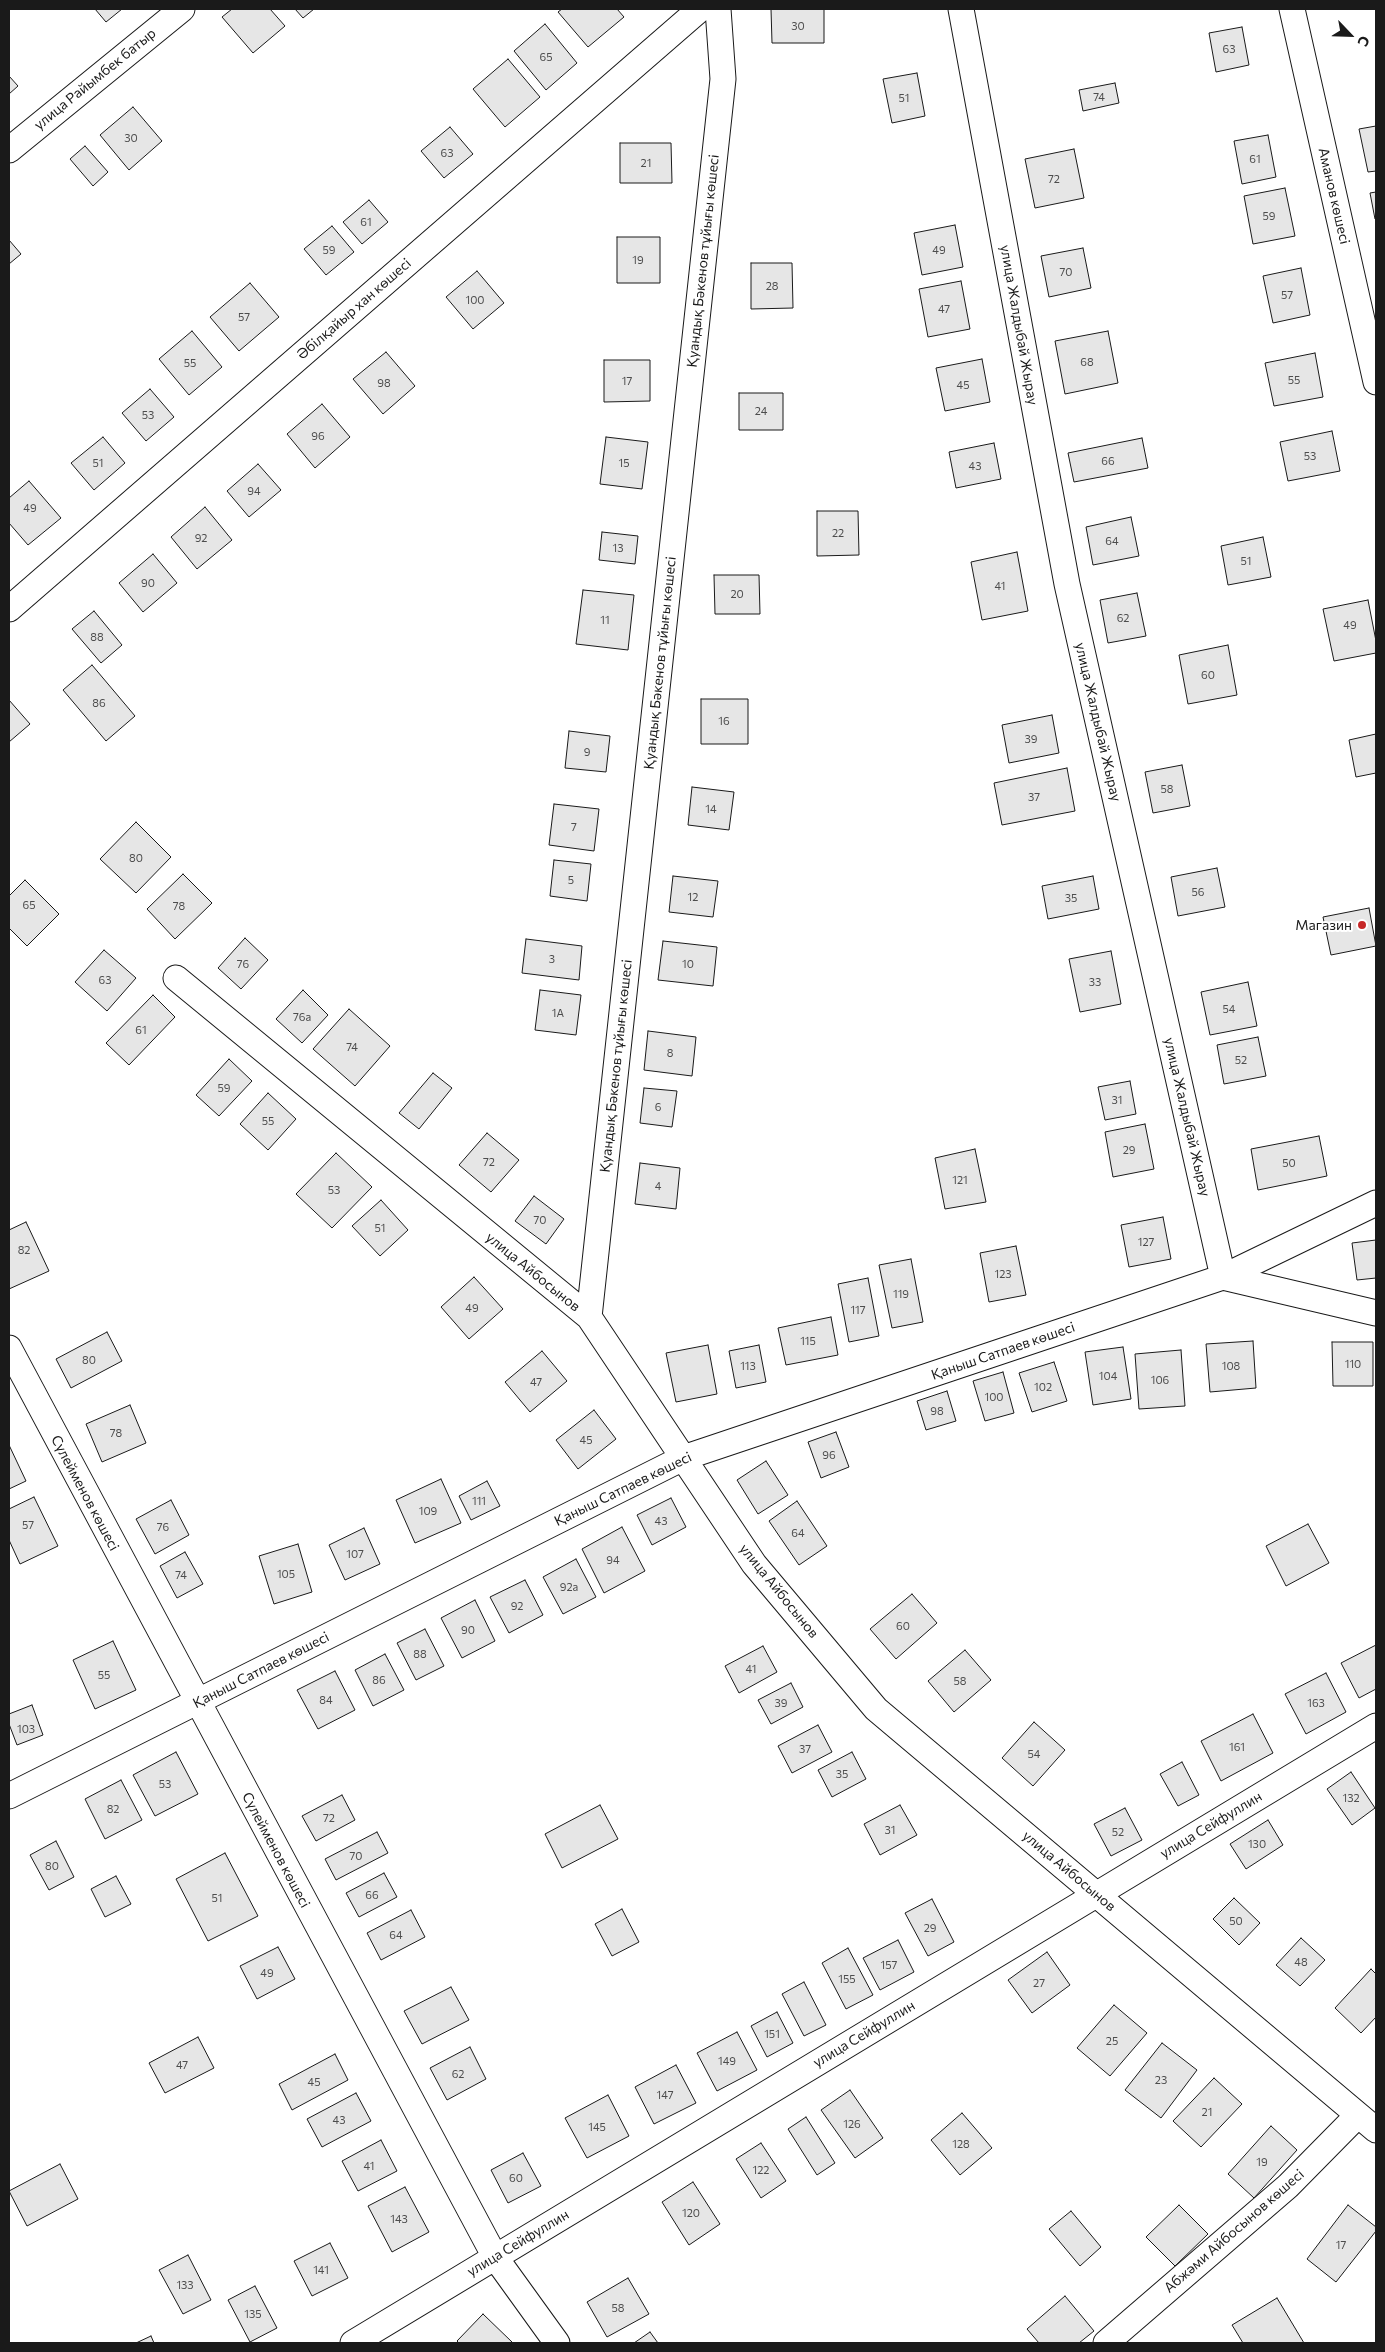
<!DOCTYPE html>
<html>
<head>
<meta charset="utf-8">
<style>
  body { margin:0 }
  #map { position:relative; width:1385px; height:2352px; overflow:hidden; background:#fff; font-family:Commissioner,sans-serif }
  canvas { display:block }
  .frame { position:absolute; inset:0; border:10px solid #1a1a1a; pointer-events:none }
  .north { position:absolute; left:1325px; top:10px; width:50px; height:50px; -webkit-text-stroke:4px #fff; paint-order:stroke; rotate:114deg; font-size:14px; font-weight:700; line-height:20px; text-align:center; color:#1a1a1a }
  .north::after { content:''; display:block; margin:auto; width:18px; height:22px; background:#1a1a1a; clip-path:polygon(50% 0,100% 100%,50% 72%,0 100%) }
</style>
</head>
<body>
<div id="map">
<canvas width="1385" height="2352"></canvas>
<div class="frame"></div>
<div class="north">С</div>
</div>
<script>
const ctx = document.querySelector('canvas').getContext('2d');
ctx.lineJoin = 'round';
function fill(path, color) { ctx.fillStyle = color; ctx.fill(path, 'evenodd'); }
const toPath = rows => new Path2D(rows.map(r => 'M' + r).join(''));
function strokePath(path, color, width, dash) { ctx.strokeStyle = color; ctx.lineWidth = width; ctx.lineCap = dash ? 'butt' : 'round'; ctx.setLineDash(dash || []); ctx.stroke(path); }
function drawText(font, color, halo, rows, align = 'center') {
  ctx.font = font + ' Commissioner,sans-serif'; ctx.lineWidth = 4; ctx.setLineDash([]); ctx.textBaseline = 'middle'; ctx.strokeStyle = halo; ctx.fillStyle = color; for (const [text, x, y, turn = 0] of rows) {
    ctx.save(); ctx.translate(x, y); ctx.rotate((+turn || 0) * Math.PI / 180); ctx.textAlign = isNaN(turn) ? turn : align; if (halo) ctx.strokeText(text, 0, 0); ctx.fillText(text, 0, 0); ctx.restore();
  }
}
const building = toPath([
  [95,9,122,9,106,22,95,9],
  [232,9,270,9,285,26,253,53,222,17,232,9],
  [295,9,314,9,303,18,295,9],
  [562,9,617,9,624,17,588,47,558,12,562,9],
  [771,9,824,9,824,43,772,43,771,9],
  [545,24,577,63,546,90,514,51,545,24],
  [1242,27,1249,65,1216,72,1209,33,1242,27],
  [508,59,540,97,505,127,473,89,508,59],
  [917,73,925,116,892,123,883,79,917,73],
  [9,76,18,86,9,94,9,76],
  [1115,83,1119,103,1083,111,1079,90,1115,83],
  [133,107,162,141,129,170,100,135,133,107],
  [1376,126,1376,171,1368,172,1359,129,1376,126],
  [450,127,473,154,444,178,421,151,450,127],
  [1268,135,1276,177,1242,184,1234,141,1268,135],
  [620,143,671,143,672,183,620,183,620,143],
  [85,146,108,172,93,186,70,159,85,146],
  [1074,149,1084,198,1035,208,1025,159,1074,149],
  [1285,188,1295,236,1253,244,1244,196,1285,188],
  [1376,192,1376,219,1375,219,1370,193,1376,192],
  [369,200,388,222,362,244,343,222,369,200],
  [955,225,963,267,922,275,914,233,955,225],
  [332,226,354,252,326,275,304,249,332,226],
  [617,237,660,237,660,283,617,283,617,237],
  [9,240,21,254,9,264,9,240],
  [1083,248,1091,288,1049,297,1041,256,1083,248],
  [751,263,792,263,793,308,751,309,751,263],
  [1301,268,1310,315,1273,323,1263,276,1301,268],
  [477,271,504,303,473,329,446,297,477,271],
  [961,281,970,329,928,337,919,289,961,281],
  [250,283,279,317,239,351,210,317,250,283],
  [192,331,222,367,189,395,159,359,192,331],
  [1108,331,1118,383,1065,394,1055,341,1108,331],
  [386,352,415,386,383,414,353,379,386,352],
  [1315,353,1323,397,1274,406,1265,363,1315,353],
  [982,359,990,402,945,411,936,368,982,359],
  [604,360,650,360,650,401,604,402,604,360],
  [150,389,174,417,146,441,122,413,150,389],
  [739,393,783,393,783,430,739,430,739,393],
  [322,404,350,437,315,468,287,434,322,404],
  [1332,431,1340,471,1288,481,1280,442,1332,431],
  [103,437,125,463,94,490,71,463,103,437],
  [606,437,648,442,642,489,600,484,606,437],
  [1142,438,1148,468,1074,482,1068,453,1142,438],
  [994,443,1001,479,956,488,949,452,994,443],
  [258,464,281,490,249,517,227,491,258,464],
  [29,481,61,518,28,545,9,523,9,498,29,481],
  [205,507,232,540,197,569,171,537,205,507],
  [817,511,858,511,859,555,817,556,817,511],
  [1131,517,1139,556,1093,565,1086,527,1131,517],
  [602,532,638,536,635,564,599,560,602,532],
  [1263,537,1271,577,1228,585,1221,546,1263,537],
  [1017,552,1028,611,982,620,971,562,1017,552],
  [153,554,177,583,143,612,119,583,153,554],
  [714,575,759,575,760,614,715,614,714,575],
  [583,590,634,595,628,650,576,644,583,590],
  [1137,593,1146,636,1108,643,1100,600,1137,593],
  [1368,600,1376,641,1376,653,1334,661,1323,609,1368,600],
  [94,611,122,645,101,663,72,629,94,611],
  [1228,645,1237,695,1188,704,1179,655,1228,645],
  [92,665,135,716,106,741,63,690,92,665],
  [701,699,748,699,748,744,701,744,701,699],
  [9,700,30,724,9,742,9,700],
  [1052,715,1059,753,1009,763,1002,725,1052,715],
  [569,731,610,736,606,772,565,768,569,731],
  [1376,734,1376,773,1356,777,1349,740,1376,734],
  [1182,765,1190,806,1153,813,1145,772,1182,765],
  [1067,768,1075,811,1002,825,994,783,1067,768],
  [692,787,734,792,729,830,688,825,692,787],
  [554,804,599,809,594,851,549,845,554,804],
  [136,822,171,857,136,893,100,859,136,822],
  [554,860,591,864,587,901,550,896,554,860],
  [1217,868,1225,907,1178,916,1171,877,1217,868],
  [183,874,212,903,175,939,147,909,183,874],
  [673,876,718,881,713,917,669,912,673,876],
  [1093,876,1099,909,1048,919,1042,886,1093,876],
  [25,880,59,914,27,946,9,928,9,896,25,880],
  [1369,908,1376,946,1331,955,1323,917,1369,908],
  [245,938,268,960,241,989,218,968,245,938],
  [526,939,582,946,579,980,522,973,526,939],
  [663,941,717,947,713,986,658,980,663,941],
  [104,950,136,978,107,1011,75,982,104,950],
  [1111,951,1121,1004,1080,1012,1069,959,1111,951],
  [1248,982,1257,1026,1210,1035,1201,992,1248,982],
  [303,990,328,1015,302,1043,276,1019,303,990],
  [540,990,581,995,576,1035,535,1030,540,990],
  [153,995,175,1017,129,1065,106,1043,153,995],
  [349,1009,390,1046,355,1086,313,1049,349,1009],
  [648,1031,696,1037,692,1076,644,1070,648,1031],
  [1258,1037,1266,1076,1224,1084,1217,1045,1258,1037],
  [229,1059,252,1081,219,1116,196,1095,229,1059],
  [433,1073,452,1088,419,1129,399,1113,433,1073],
  [1130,1081,1136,1114,1105,1120,1098,1087,1130,1081],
  [644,1088,677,1091,672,1127,640,1123,644,1088],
  [268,1093,296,1119,268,1150,240,1124,268,1093],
  [1145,1124,1154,1169,1113,1177,1105,1132,1145,1124],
  [487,1133,519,1160,491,1192,459,1165,487,1133],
  [1319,1136,1327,1176,1258,1190,1251,1149,1319,1136],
  [975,1149,986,1202,945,1209,935,1158,975,1149],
  [336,1153,372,1187,332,1228,296,1194,336,1153],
  [640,1163,680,1168,676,1209,635,1204,640,1163],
  [534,1196,564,1219,546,1244,515,1221,534,1196],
  [381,1200,408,1230,380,1256,352,1226,381,1200],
  [1163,1217,1171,1259,1129,1267,1121,1225,1163,1217],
  [26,1222,49,1271,9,1289,9,1230,26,1222],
  [1376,1240,1376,1278,1357,1280,1352,1243,1376,1240],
  [1016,1246,1026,1295,989,1302,980,1253,1016,1246],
  [911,1259,923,1322,892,1328,879,1265,911,1259],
  [474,1277,503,1309,469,1339,441,1307,474,1277],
  [868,1278,879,1336,849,1342,838,1284,868,1278],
  [831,1317,838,1355,786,1365,778,1328,831,1317],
  [107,1332,122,1361,71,1388,56,1359,107,1332],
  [1253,1341,1256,1388,1210,1392,1206,1344,1253,1341],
  [1332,1342,1373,1342,1373,1386,1333,1386,1332,1342],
  [708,1345,717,1394,676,1402,666,1353,708,1345],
  [759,1345,766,1382,736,1388,729,1351,759,1345],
  [1123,1347,1131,1399,1093,1405,1085,1352,1123,1347],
  [1181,1350,1185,1406,1139,1409,1135,1354,1181,1350],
  [542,1351,567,1381,530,1412,505,1382,542,1351],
  [1054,1362,1067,1401,1032,1412,1019,1373,1054,1362],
  [1003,1372,1014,1413,985,1421,973,1381,1003,1372],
  [947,1391,956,1421,926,1430,917,1401,947,1391],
  [130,1405,146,1443,102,1462,86,1424,130,1405],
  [594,1410,616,1439,578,1469,556,1440,594,1410],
  [836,1432,849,1467,821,1478,808,1442,836,1432],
  [9,1445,26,1481,9,1489,9,1445],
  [766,1461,788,1495,758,1514,737,1480,766,1461],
  [441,1479,461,1523,415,1543,396,1500,441,1479],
  [487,1481,500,1506,471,1520,459,1496,487,1481],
  [34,1497,58,1546,20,1564,9,1540,9,1509,34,1497],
  [671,1498,686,1527,652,1545,637,1515,671,1498],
  [171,1500,189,1535,155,1554,136,1519,171,1500],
  [797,1501,827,1546,799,1565,769,1521,797,1501],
  [1308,1524,1329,1563,1286,1586,1266,1546,1308,1524],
  [622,1527,645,1571,604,1593,582,1549,622,1527],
  [364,1528,380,1564,345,1580,329,1545,364,1528],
  [298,1544,312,1592,274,1604,259,1556,298,1544],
  [185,1552,203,1584,177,1598,160,1566,185,1552],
  [576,1559,596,1597,563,1614,543,1577,576,1559],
  [525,1580,543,1615,509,1633,490,1597,525,1580],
  [912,1594,937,1623,896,1659,870,1629,912,1594],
  [475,1600,495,1641,462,1658,441,1618,475,1600],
  [425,1629,444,1666,416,1680,397,1643,425,1629],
  [113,1641,136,1690,95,1709,73,1660,113,1641],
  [1376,1645,1376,1689,1359,1698,1341,1663,1376,1645],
  [763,1646,777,1672,739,1693,725,1666,763,1646],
  [965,1650,991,1680,954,1712,928,1681,965,1650],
  [385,1654,404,1690,373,1706,355,1670,385,1654],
  [335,1671,355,1710,318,1729,297,1690,335,1671],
  [1326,1673,1346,1712,1306,1734,1285,1694,1326,1673],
  [791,1683,803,1707,771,1724,758,1700,791,1683],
  [32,1705,43,1735,17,1745,9,1724,9,1714,32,1705],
  [1253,1714,1273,1753,1221,1781,1201,1741,1253,1714],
  [1034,1722,1065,1750,1033,1786,1002,1758,1034,1722],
  [818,1725,832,1752,792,1773,778,1746,818,1725],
  [176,1752,198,1794,155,1816,133,1775,176,1752],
  [852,1752,866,1779,832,1797,818,1770,852,1752],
  [1182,1762,1199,1795,1178,1806,1160,1774,1182,1762],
  [1351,1772,1375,1808,1352,1825,1327,1789,1351,1772],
  [121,1780,142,1820,105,1839,85,1799,121,1780],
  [342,1795,355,1820,316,1841,302,1816,342,1795],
  [600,1805,618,1839,562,1868,545,1834,600,1805],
  [900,1805,917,1835,880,1855,864,1824,900,1805],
  [1125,1808,1142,1840,1111,1856,1094,1824,1125,1808],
  [1268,1820,1283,1845,1246,1869,1230,1844,1268,1820],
  [377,1832,388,1853,336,1880,325,1859,377,1832],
  [56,1841,74,1877,49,1890,30,1855,56,1841],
  [225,1853,258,1916,208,1941,176,1879,225,1853],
  [384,1873,397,1897,359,1917,346,1893,384,1873],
  [116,1876,131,1904,105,1917,91,1889,116,1876],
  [1234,1898,1260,1923,1239,1945,1213,1919,1234,1898],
  [932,1899,954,1942,928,1956,905,1913,932,1899],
  [622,1909,639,1942,612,1956,595,1924,622,1909],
  [411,1910,425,1937,381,1960,367,1933,411,1910],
  [1301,1938,1325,1960,1300,1986,1276,1965,1301,1938],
  [898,1940,914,1972,880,1990,863,1958,898,1940],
  [278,1947,295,1979,257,1999,240,1966,278,1947],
  [848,1948,873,1995,846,2009,822,1963,848,1948],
  [1047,1952,1070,1985,1032,2013,1008,1980,1047,1952],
  [1371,1969,1376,1974,1376,2017,1361,2033,1335,2008,1371,1969],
  [804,1982,826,2025,804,2036,782,1994,804,1982],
  [451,1987,469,2020,422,2044,404,2011,451,1987],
  [1114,2005,1147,2033,1110,2076,1077,2048,1114,2005],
  [777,2012,793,2043,767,2057,751,2026,777,2012],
  [737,2032,757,2070,717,2091,697,2053,737,2032],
  [198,2037,214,2068,165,2093,149,2063,198,2037],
  [1162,2043,1197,2070,1161,2118,1125,2090,1162,2043],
  [470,2047,486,2079,447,2100,430,2068,470,2047],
  [335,2054,348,2080,292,2110,279,2084,335,2054],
  [676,2065,696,2103,654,2124,635,2087,676,2065],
  [1214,2078,1242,2104,1201,2147,1173,2121,1214,2078],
  [850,2090,883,2138,855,2158,821,2110,850,2090],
  [356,2093,371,2121,322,2147,307,2119,356,2093],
  [608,2095,629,2136,587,2158,565,2118,608,2095],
  [962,2113,992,2148,960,2175,931,2140,962,2113],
  [806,2117,835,2163,817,2175,788,2129,806,2117],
  [1271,2126,1297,2150,1254,2198,1228,2174,1271,2126],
  [381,2140,397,2171,358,2191,342,2161,381,2140],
  [761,2143,786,2181,761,2198,736,2159,761,2143],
  [523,2153,541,2186,508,2203,491,2170,523,2153],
  [60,2164,78,2199,27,2226,9,2191,60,2164],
  [693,2182,720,2224,689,2245,662,2202,693,2182],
  [405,2187,429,2232,392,2252,368,2206,405,2187],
  [1179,2205,1208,2234,1175,2266,1146,2237,1179,2205],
  [1348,2205,1376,2227,1376,2231,1336,2282,1307,2259,1348,2205],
  [1071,2211,1101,2247,1080,2266,1049,2229,1071,2211],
  [330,2243,348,2278,312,2296,294,2261,330,2243],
  [188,2255,211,2300,183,2314,159,2270,188,2255],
  [628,2278,649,2314,607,2337,587,2302,628,2278],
  [255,2286,277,2328,250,2342,228,2300,255,2286],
  [1065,2296,1094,2331,1079,2343,1039,2343,1027,2329,1065,2296],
  [1277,2298,1304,2343,1243,2343,1232,2325,1277,2298],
  [483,2314,512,2342,511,2343,459,2343,457,2341,483,2314],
  [650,2332,658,2343,634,2343,650,2332],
  [151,2336,154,2343,136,2343,151,2336]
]);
const minor = toPath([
  [961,9,1067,584,1223,1277,1376,1313],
  [1292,9,1376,382],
  [9,150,182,9],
  [9,609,700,9],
  [176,978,589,1317,754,1564,876,1709,1376,2130],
  [589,1317,723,79,718,9],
  [9,1348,495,2257,557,2343],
  [9,1796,683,1458,1223,1277,1376,1203],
  [353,2343,1376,1726],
  [1106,2343,1288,2186,1358,2115]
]);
const markers = [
  [1362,925,5,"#c62828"]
];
const numberNames = [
  ["30",798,26],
  ["63",1229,49],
  ["65",546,57],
  ["74",1099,97],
  ["51",904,98],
  ["30",131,138],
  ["63",447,153],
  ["61",1255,159],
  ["21",646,163],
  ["72",1054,179],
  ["59",1269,216],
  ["61",366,222],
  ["59",329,250],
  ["49",939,250],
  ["19",638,260],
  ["70",1066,272],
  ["28",772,286],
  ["57",1287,295],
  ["100",475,300],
  ["47",944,309],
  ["57",244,317],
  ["68",1087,362],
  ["55",190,363],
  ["55",1294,380],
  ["17",627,381],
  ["98",384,383],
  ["45",963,385],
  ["24",761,411],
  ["53",148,415],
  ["96",318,436],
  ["53",1310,456],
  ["66",1108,461],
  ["51",98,463],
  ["15",624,463],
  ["43",975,466],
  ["94",254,491],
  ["49",30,508],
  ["22",838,533],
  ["92",201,538],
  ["64",1112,541],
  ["13",618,548],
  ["51",1246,561],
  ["90",148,583],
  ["41",1000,586],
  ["20",737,594],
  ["62",1123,618],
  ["11",605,620],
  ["49",1350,625],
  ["88",97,637],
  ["60",1208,675],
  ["86",99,703],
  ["16",724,721],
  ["39",1031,739],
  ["9",587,752],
  ["58",1167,789],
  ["37",1034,797],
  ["14",711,809],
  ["7",574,827],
  ["80",136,858],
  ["5",571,880],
  ["56",1198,892],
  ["12",693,897],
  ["35",1071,898],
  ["65",29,905],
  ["78",179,906],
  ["3",552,959],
  ["76",243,964],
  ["10",688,964],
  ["63",105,980],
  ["33",1095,982],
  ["54",1229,1009],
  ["1А",558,1013],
  ["76а",302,1017],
  ["61",141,1030],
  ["74",352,1047],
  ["8",670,1053],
  ["52",1241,1060],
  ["59",224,1088],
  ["31",1117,1100],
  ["6",658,1107],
  ["55",268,1121],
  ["29",1129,1150],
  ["72",489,1162],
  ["50",1289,1163],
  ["121",960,1180],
  ["4",658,1186],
  ["53",334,1190],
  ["70",540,1220],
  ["51",380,1228],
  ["127",1146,1242],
  ["82",24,1250],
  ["123",1003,1274],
  ["119",901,1294],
  ["49",472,1308],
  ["117",858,1310],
  ["115",808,1341],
  ["80",89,1360],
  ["110",1353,1364],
  ["113",748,1366],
  ["108",1231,1366],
  ["104",1108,1376],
  ["106",1160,1380],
  ["47",536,1382],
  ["102",1043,1387],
  ["100",994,1397],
  ["98",937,1411],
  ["78",116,1433],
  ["45",586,1440],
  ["96",829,1455],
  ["111",479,1501],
  ["109",428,1511],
  ["43",661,1521],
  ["57",28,1525],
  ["76",163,1527],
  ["64",798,1533],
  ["107",355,1554],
  ["94",613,1560],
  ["105",286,1574],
  ["74",181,1575],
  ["92а",569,1587],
  ["92",517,1606],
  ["60",903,1626],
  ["90",468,1630],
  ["88",420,1654],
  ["41",751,1669],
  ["55",104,1675],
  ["86",379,1680],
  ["58",960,1681],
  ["84",326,1700],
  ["39",781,1703],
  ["163",1316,1703],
  ["103",26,1729],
  ["161",1237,1747],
  ["37",805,1749],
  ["54",1034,1754],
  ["35",842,1774],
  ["53",165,1784],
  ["132",1351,1798],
  ["82",113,1809],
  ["72",329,1818],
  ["31",890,1830],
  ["52",1118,1832],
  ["130",1257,1844],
  ["70",356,1856],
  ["80",52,1866],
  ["66",372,1895],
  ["51",217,1898],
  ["50",1236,1921],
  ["29",930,1928],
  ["64",396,1935],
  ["48",1301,1962],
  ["157",889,1965],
  ["49",267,1973],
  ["155",847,1979],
  ["27",1039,1983],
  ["151",772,2034],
  ["25",1112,2041],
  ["149",727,2061],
  ["47",182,2065],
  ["62",458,2074],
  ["23",1161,2080],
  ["45",314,2082],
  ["147",665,2095],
  ["21",1207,2112],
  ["43",339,2120],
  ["126",852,2124],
  ["145",597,2127],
  ["128",961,2144],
  ["19",1262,2162],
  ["41",369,2166],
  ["122",761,2170],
  ["60",516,2178],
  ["120",691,2213],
  ["143",399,2219],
  ["17",1341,2245],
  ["141",321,2270],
  ["133",185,2285],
  ["58",618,2308],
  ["135",253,2314]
];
const streetNames = [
  ["улица Райымбек батыр",95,79,-39],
  ["Аманов көшесі",1334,196,77],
  ["Қуандық Бәкенов тұйығы көшесі",703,261,-84],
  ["Әбілқайыр хан көшесі",354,309,-41],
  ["улица Жалдыбай Жырау",1019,325,80],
  ["Қуандық Бәкенов тұйығы көшесі",660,663,-84],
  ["улица Жалдыбай Жырау",1098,722,77],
  ["Қуандық Бәкенов тұйығы көшесі",616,1066,-84],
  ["улица Жалдыбай Жырау",1187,1117,77],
  ["улица Айбосынов",533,1272,39],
  ["Қаныш Сатпаев көшесі",1003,1351,-19],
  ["Қаныш Сатпаев көшесі",623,1489,-26],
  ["Сүлейменов көшесі",85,1493,62],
  ["улица Айбосынов",779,1591,51],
  ["Қаныш Сатпаев көшесі",261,1670,-27],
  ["улица Сейфуллин",1211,1825,-31],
  ["Сүлейменов көшесі",276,1850,62],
  ["улица Айбосынов",1069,1871,40],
  ["улица Сейфуллин",864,2034,-31],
  ["Абжәми Айбосынов көшесі",1234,2231,-41],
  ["улица Сейфуллин",518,2243,-31]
];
const poiNames = [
  ["Магазин",1352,925]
];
fill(building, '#e6e6e6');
strokePath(building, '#1a1a1a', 1);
strokePath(minor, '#1a1a1a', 27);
strokePath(minor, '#fff', 25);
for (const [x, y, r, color] of markers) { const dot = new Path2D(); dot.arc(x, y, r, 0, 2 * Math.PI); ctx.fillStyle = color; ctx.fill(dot); strokePath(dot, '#fff', 2); }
drawText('11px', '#4d4d4d', null, numberNames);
drawText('14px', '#1a1a1a', '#fff', streetNames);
drawText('14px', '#1a1a1a', '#fff', poiNames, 'right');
</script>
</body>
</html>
